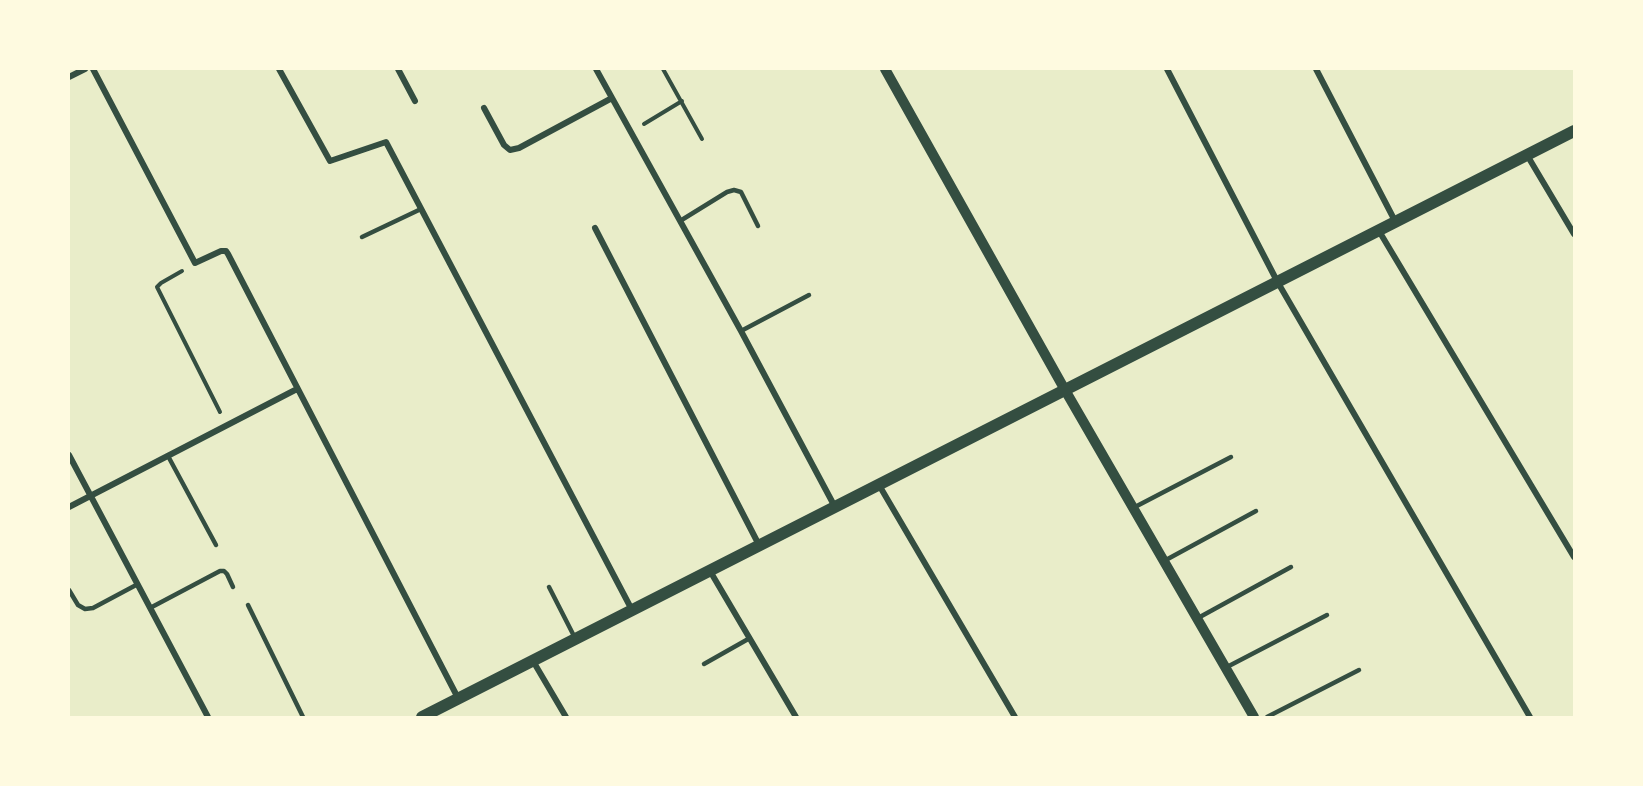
<!DOCTYPE html>
<html>
<head>
<meta charset="utf-8">
<style>
  body { margin:0 }
  #map { position:relative; width:1643px; height:786px; overflow:hidden; background:#e9edc9; font-family:"Nunito Sans",sans-serif }
  canvas { display:block }
  .frame { position:absolute; inset:0; border:70px solid #fefae0; pointer-events:none }
</style>
</head>
<body>
<div id="map">
<canvas width="1643" height="786"></canvas>
<div class="frame"></div>
</div>
<script>
const ctx = document.querySelector('canvas').getContext('2d');
ctx.lineJoin = 'round';
const toPath = rows => new Path2D(rows.map(r => 'M' + r).join(''));
function strokePath(path, color, width, dash) { ctx.strokeStyle = color; ctx.lineWidth = width; ctx.lineCap = dash ? 'butt' : 'round'; ctx.setLineDash(dash || []); ctx.stroke(path); }
const path = toPath([
  [663,69,702,139],
  [644,124,682,101],
  [182,271,161,283,157,287,220,412]
]);
const service = toPath([
  [680,221,727,192,734,190,741,192,758,226],
  [362,237,421,209],
  [741,331,809,295],
  [168,456,216,545],
  [1133,508,1231,457],
  [1164,561,1256,511],
  [549,587,575,638],
  [69,590,78,605,85,609,93,608,138,584],
  [248,605,303,717],
  [150,608,220,571,224,571,227,574,233,587],
  [1198,618,1291,567],
  [704,664,750,638],
  [1225,668,1327,615],
  [1267,717,1359,670]
]);
const minor = toPath([
  [93,69,195,263,221,251,226,251,228,254,458,698],
  [279,69,330,161,386,142,632,610],
  [398,69,415,101],
  [596,69,741,331,835,507],
  [1167,69,1277,281,1530,717],
  [1316,69,1395,221],
  [69,77,85,69],
  [484,108,504,145,510,150,519,148,612,98],
  [1527,155,1574,234],
  [595,228,759,545],
  [1379,231,1574,557],
  [69,455,208,717],
  [879,485,1015,717],
  [69,507,297,389],
  [710,571,796,717],
  [533,661,566,717]
]);
const tertiary = toPath([
  [885,69,1065,390,1254,717]
]);
const secondary = toPath([
  [422,717,1574,131]
]);
strokePath(path, '#344e41', 4);
strokePath(service, '#344e41', 4.5);
strokePath(minor, '#344e41', 6);
strokePath(tertiary, '#344e41', 10);
strokePath(secondary, '#344e41', 12);
</script>
</body>
</html>
